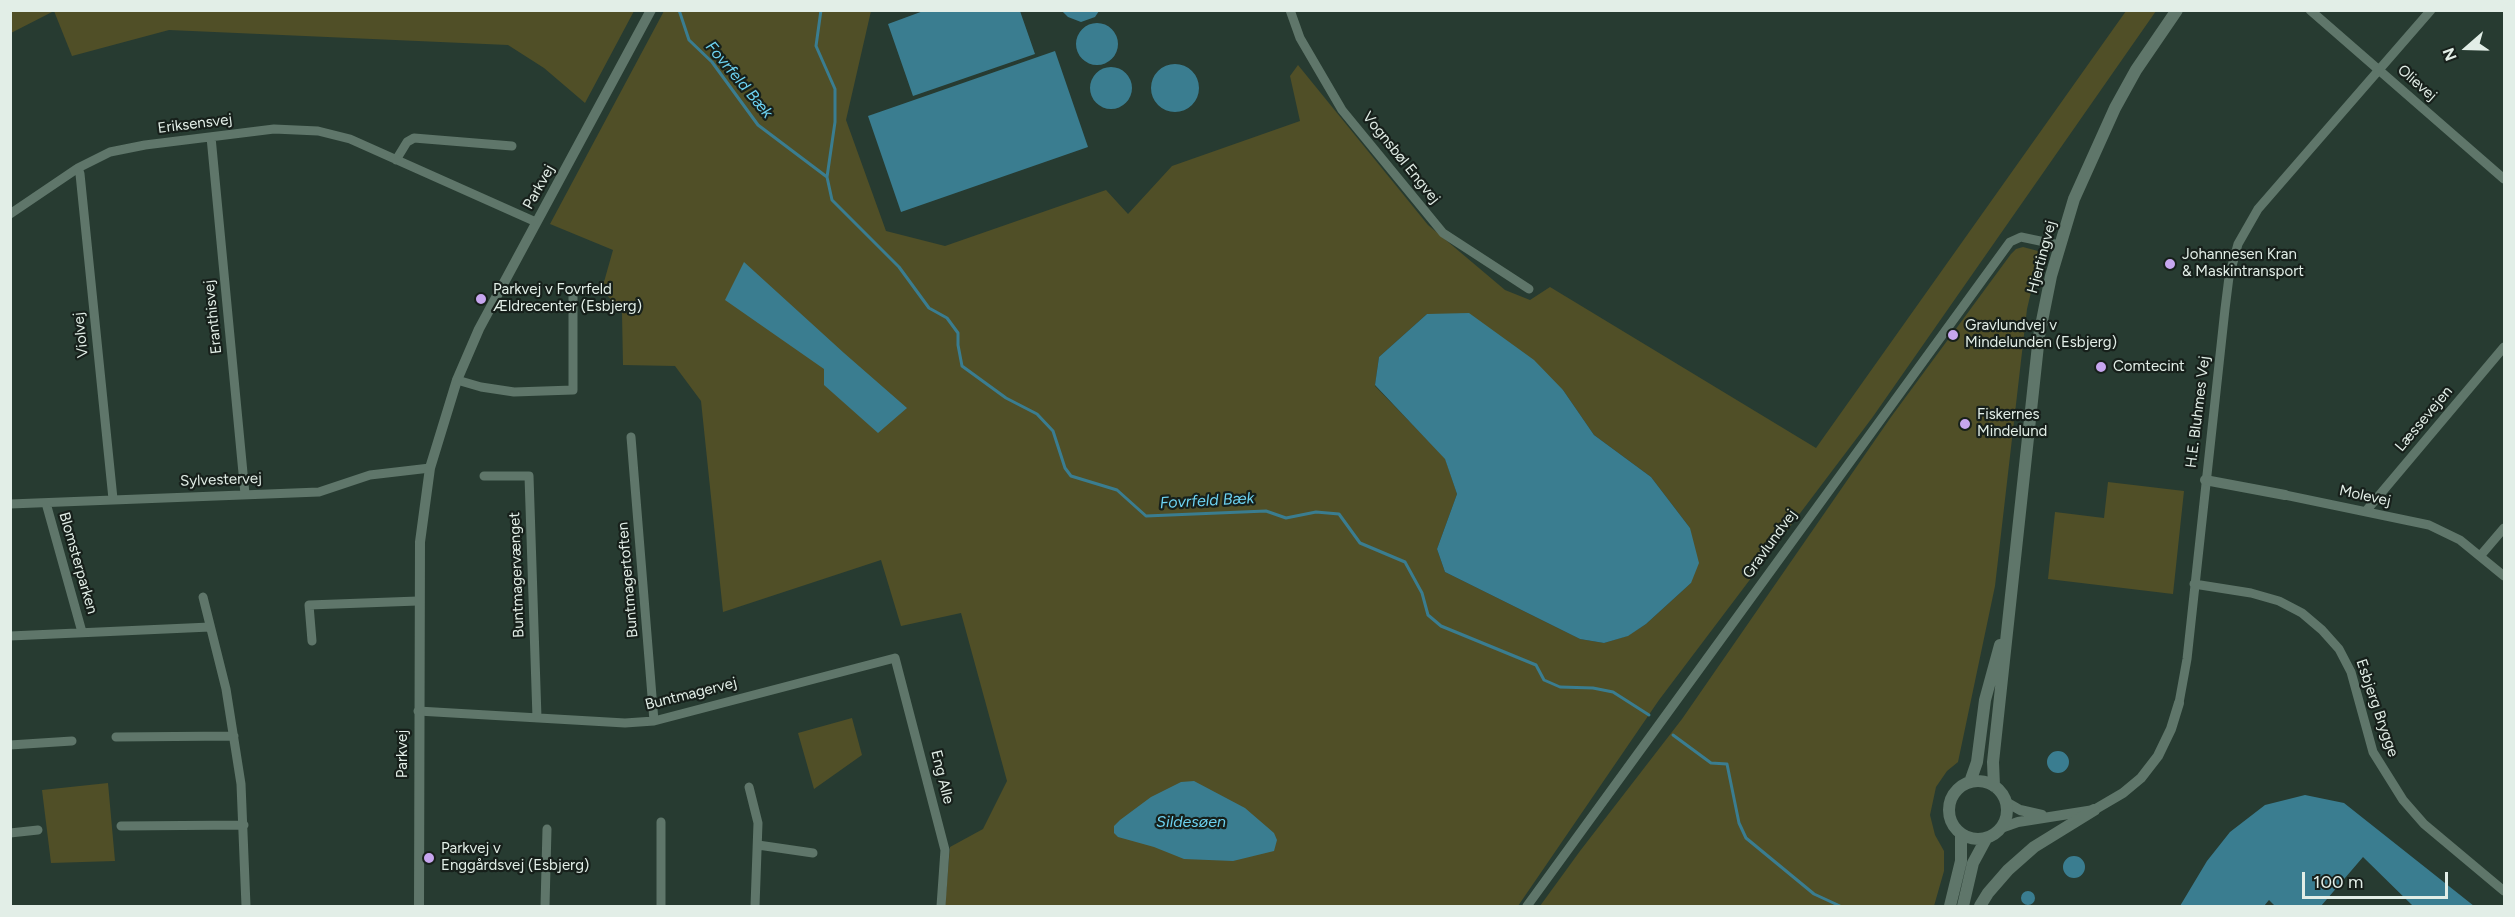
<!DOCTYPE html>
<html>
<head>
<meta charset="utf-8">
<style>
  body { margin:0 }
  #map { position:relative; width:2515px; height:917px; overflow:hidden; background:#273b31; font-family:Figtree,sans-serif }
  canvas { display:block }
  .frame { position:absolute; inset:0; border:12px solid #e2eee7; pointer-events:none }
  .north { position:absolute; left:2437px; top:18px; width:60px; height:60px; -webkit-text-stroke:4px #17201b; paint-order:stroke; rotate:250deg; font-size:16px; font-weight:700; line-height:24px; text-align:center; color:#e2eee7 }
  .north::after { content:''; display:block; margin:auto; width:21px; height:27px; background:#e2eee7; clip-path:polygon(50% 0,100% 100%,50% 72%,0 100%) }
  .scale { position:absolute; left:2302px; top:872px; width:146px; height:27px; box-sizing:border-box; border:3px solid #e2eee7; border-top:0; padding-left:8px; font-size:18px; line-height:21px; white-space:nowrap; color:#e2eee7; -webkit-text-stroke:4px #17201b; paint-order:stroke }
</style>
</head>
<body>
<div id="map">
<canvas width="2515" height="917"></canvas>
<div class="frame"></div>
<div class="north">N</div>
<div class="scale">100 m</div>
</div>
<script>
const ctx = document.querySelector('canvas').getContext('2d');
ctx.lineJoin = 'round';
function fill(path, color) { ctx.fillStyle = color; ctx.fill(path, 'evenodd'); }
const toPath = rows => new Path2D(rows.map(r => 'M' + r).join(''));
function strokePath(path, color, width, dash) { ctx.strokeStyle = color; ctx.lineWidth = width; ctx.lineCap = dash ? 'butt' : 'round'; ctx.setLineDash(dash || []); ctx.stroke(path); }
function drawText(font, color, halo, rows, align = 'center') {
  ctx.font = font + ' Figtree,sans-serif'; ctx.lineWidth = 4.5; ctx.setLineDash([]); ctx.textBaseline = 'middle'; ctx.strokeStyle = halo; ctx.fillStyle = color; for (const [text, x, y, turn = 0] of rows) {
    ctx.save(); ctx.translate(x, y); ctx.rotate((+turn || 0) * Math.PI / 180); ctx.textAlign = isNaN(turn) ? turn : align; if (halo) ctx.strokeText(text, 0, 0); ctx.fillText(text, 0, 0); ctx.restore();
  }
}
const green = toPath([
  [11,10,634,10,634,11,585,103,544,68,508,45,169,30,72,56,54,11,11,33],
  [664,11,871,11,846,120,886,231,945,246,1106,190,1128,214,1172,166,1300,121,1290,76,1298,65,1428,225,1505,290,1530,300,1550,287,1816,448,2126,11,2156,11,1872,418,1659,700,1518,906,945,906,950,847,983,829,1007,781,961,613,901,626,881,560,723,612,701,401,675,366,623,365,622,313,602,289,613,250,550,224],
  [1427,314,1563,390,1594,435,1651,477,1690,528,1691,583,1646,624,1627,636,1604,643,1580,639,1445,572,1437,549,1457,494,1445,458,1375,386,1379,357],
  [2023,247,2038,251,2040,254,2027,309,1995,586,1958,762,1947,771,1936,787,1930,815,1935,835,1944,851,1944,871,1934,906,1540,906,1580,851,1682,719,1891,417,2011,254,2016,249],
  [2108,482,2184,491,2173,594,2048,579,2055,512,2104,518],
  [852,718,862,755,814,789,798,733],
  [108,783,115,861,51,863,42,790]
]);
const water = toPath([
  [926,10,1020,11,1035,54,913,96,888,24],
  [1062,11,1062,10,1099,11,1095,17,1081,22,1068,17],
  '1076 44a21 21 0 1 1 42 0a21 21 0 1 1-42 0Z',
  [1055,51,1088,147,901,212,868,116],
  '1151 88a24 24 0 1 1 48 0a24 24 0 1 1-48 0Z',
  '1090 88a21 21 0 1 1 42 0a21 21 0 1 1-42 0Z',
  [744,262,844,353,907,408,878,433,824,385,824,369,725,300],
  [1469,313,1534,360,1563,390,1594,435,1651,477,1690,528,1699,563,1691,583,1646,624,1628,636,1604,643,1580,639,1445,572,1437,549,1457,494,1445,459,1375,385,1379,357,1427,314],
  '2047 762a11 11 0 1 1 22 0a11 11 0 1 1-22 0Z',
  [1194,781,1245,808,1274,833,1277,840,1274,851,1233,861,1184,859,1154,847,1118,837,1114,833,1114,826,1120,820,1151,797,1181,782],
  [2305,795,2344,803,2474,906,2413,906,2363,857,2321,906,2275,906,2269,900,2264,906,2180,906,2207,861,2230,832,2265,805],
  '2063 867a11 11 0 1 1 22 0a11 11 0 1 1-22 0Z',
  '2021 898a7 7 0 1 1 14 0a7 7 0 1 1-14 0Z'
]);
const stream = toPath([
  [679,10,689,40,712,62,758,125,827,177,832,200,899,267,929,308,947,318,958,333,958,345,962,366,1006,398,1037,414,1053,431,1065,468,1071,476,1117,490,1146,516,1266,511,1286,518,1316,512,1339,514,1360,543,1405,562,1422,593,1428,615,1441,626,1536,665,1544,680,1560,687,1593,688,1613,692,1649,715],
  [821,10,816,46,835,89,835,122,827,177],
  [1673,735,1711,763,1727,764,1739,823,1746,838,1814,894,1840,906]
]);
const minor = toPath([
  [1290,10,1300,38,1342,110,1443,233,1529,289],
  [2310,10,2504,179],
  [211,137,245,494],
  [396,160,407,142,414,138,512,146],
  [78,168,80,174,113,499],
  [10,214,78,168,110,152,145,145,274,129,318,131,350,139,536,222],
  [457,380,481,387,514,392,573,390,573,294],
  [631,437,654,721],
  [484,476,529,476,537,718],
  [2285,495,2429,525,2460,540,2504,576],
  [46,503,82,632],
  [10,504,319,492,370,475,430,468],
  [2366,511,2504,347],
  [2481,555,2504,528],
  [2194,584,2251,593,2279,601,2302,613,2322,630,2339,649,2351,672,2373,752,2403,800,2424,824,2504,891],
  [203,597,226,689,241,784,246,906],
  [10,636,210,627],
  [312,641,309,605,418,601],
  [2179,703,2187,659,2225,309,2229,277,2238,244,2258,209,2431,10],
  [418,711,625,723,654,721,895,658,945,850,941,906],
  [116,737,234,736],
  [10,745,72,741],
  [749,787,758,823,755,906],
  [661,822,661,906],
  [121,826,244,825],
  [10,833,38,830],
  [758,845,813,853],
  [545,906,547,829],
  [1527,906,2010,242,2021,237,2059,245]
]);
const tertiary = toPath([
  [2205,480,2285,495],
  [2006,802,2020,810,2042,815],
  [2001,828,2018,822,2094,810,2123,793,2141,778,2158,756,2171,729,2179,703],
  [419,906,420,542,430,468,457,380,479,329,651,10]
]);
const secondary = toPath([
  '1949 810a29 29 0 1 1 58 0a29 29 0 1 1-58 0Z',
  [1970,782,1977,762,1985,700,2000,645],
  [1994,786,1993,762,2039,336,2051,276,2074,199,2115,108,2136,70,2177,10],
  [1950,906,1961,861,1961,835],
  [1963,906,1973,863,1986,839],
  [1980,906,1988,893,2008,870,2034,847,2094,810]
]);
const markers = [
  [2170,264,6,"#c7a6ef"],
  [481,299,6,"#c7a6ef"],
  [1953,335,6,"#c7a6ef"],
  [2101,367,6,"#c7a6ef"],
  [1965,424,6,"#c7a6ef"],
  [429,858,6,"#c7a6ef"]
];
const streetNames = [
  ["Olievej",2417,83,41],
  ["Eriksensvej",195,124,-7],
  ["Vognsbøl Engvej",1401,158,51],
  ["Parkvej",539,187,-61],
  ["Hjertingvej",2042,257,-75],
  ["Eranthisvej",213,317,-96],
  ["Violvej",81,335,-96],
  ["H.E. Bluhmes Vej",2198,412,-83],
  ["Læssevejen",2424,419,-50],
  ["Sylvestervej",221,480,-2],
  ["Molevej",2365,496,12],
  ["Gravlundvej",1770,544,-54],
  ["Blomsterparken",78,563,74],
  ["Buntmagervænget",517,575,-92],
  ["Buntmagertoften",628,580,-95],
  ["Buntmagervej",691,694,-14],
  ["Esbjerg Brygge",2377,708,71],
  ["Parkvej",403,754,-90],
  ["Eng Alle",942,777,76]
];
const poiNames = [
  ["Johannesen Kran",2182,255],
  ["& Maskintransport",2182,272],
  ["Parkvej v Fovrfeld",493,290],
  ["Ældrecenter (Esbjerg)",493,307],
  ["Gravlundvej v",1965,326],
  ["Mindelunden (Esbjerg)",1965,343],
  ["Comtecint",2113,367],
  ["Fiskernes",1977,415],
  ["Mindelund",1977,432],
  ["Parkvej v",441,849],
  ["Enggårdsvej (Esbjerg)",441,866]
];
const waterNames = [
  ["Fovrfeld Bæk",739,80,50],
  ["Fovrfeld Bæk",1207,501,-3],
  ["Sildesøen",1191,822]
];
fill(green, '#504f27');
fill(water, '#3a7d90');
strokePath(stream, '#3a7d90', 3);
strokePath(minor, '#5f766a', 9);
strokePath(tertiary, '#5f766a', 10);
strokePath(secondary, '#5f766a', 12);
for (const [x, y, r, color] of markers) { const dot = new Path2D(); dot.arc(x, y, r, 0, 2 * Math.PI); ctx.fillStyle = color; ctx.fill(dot); strokePath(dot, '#17201b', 2); }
drawText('15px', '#e2eee7', '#17201b', streetNames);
drawText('15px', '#e2eee7', '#17201b', poiNames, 'left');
drawText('italic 16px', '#6dd2f1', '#17201b', waterNames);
</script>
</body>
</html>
